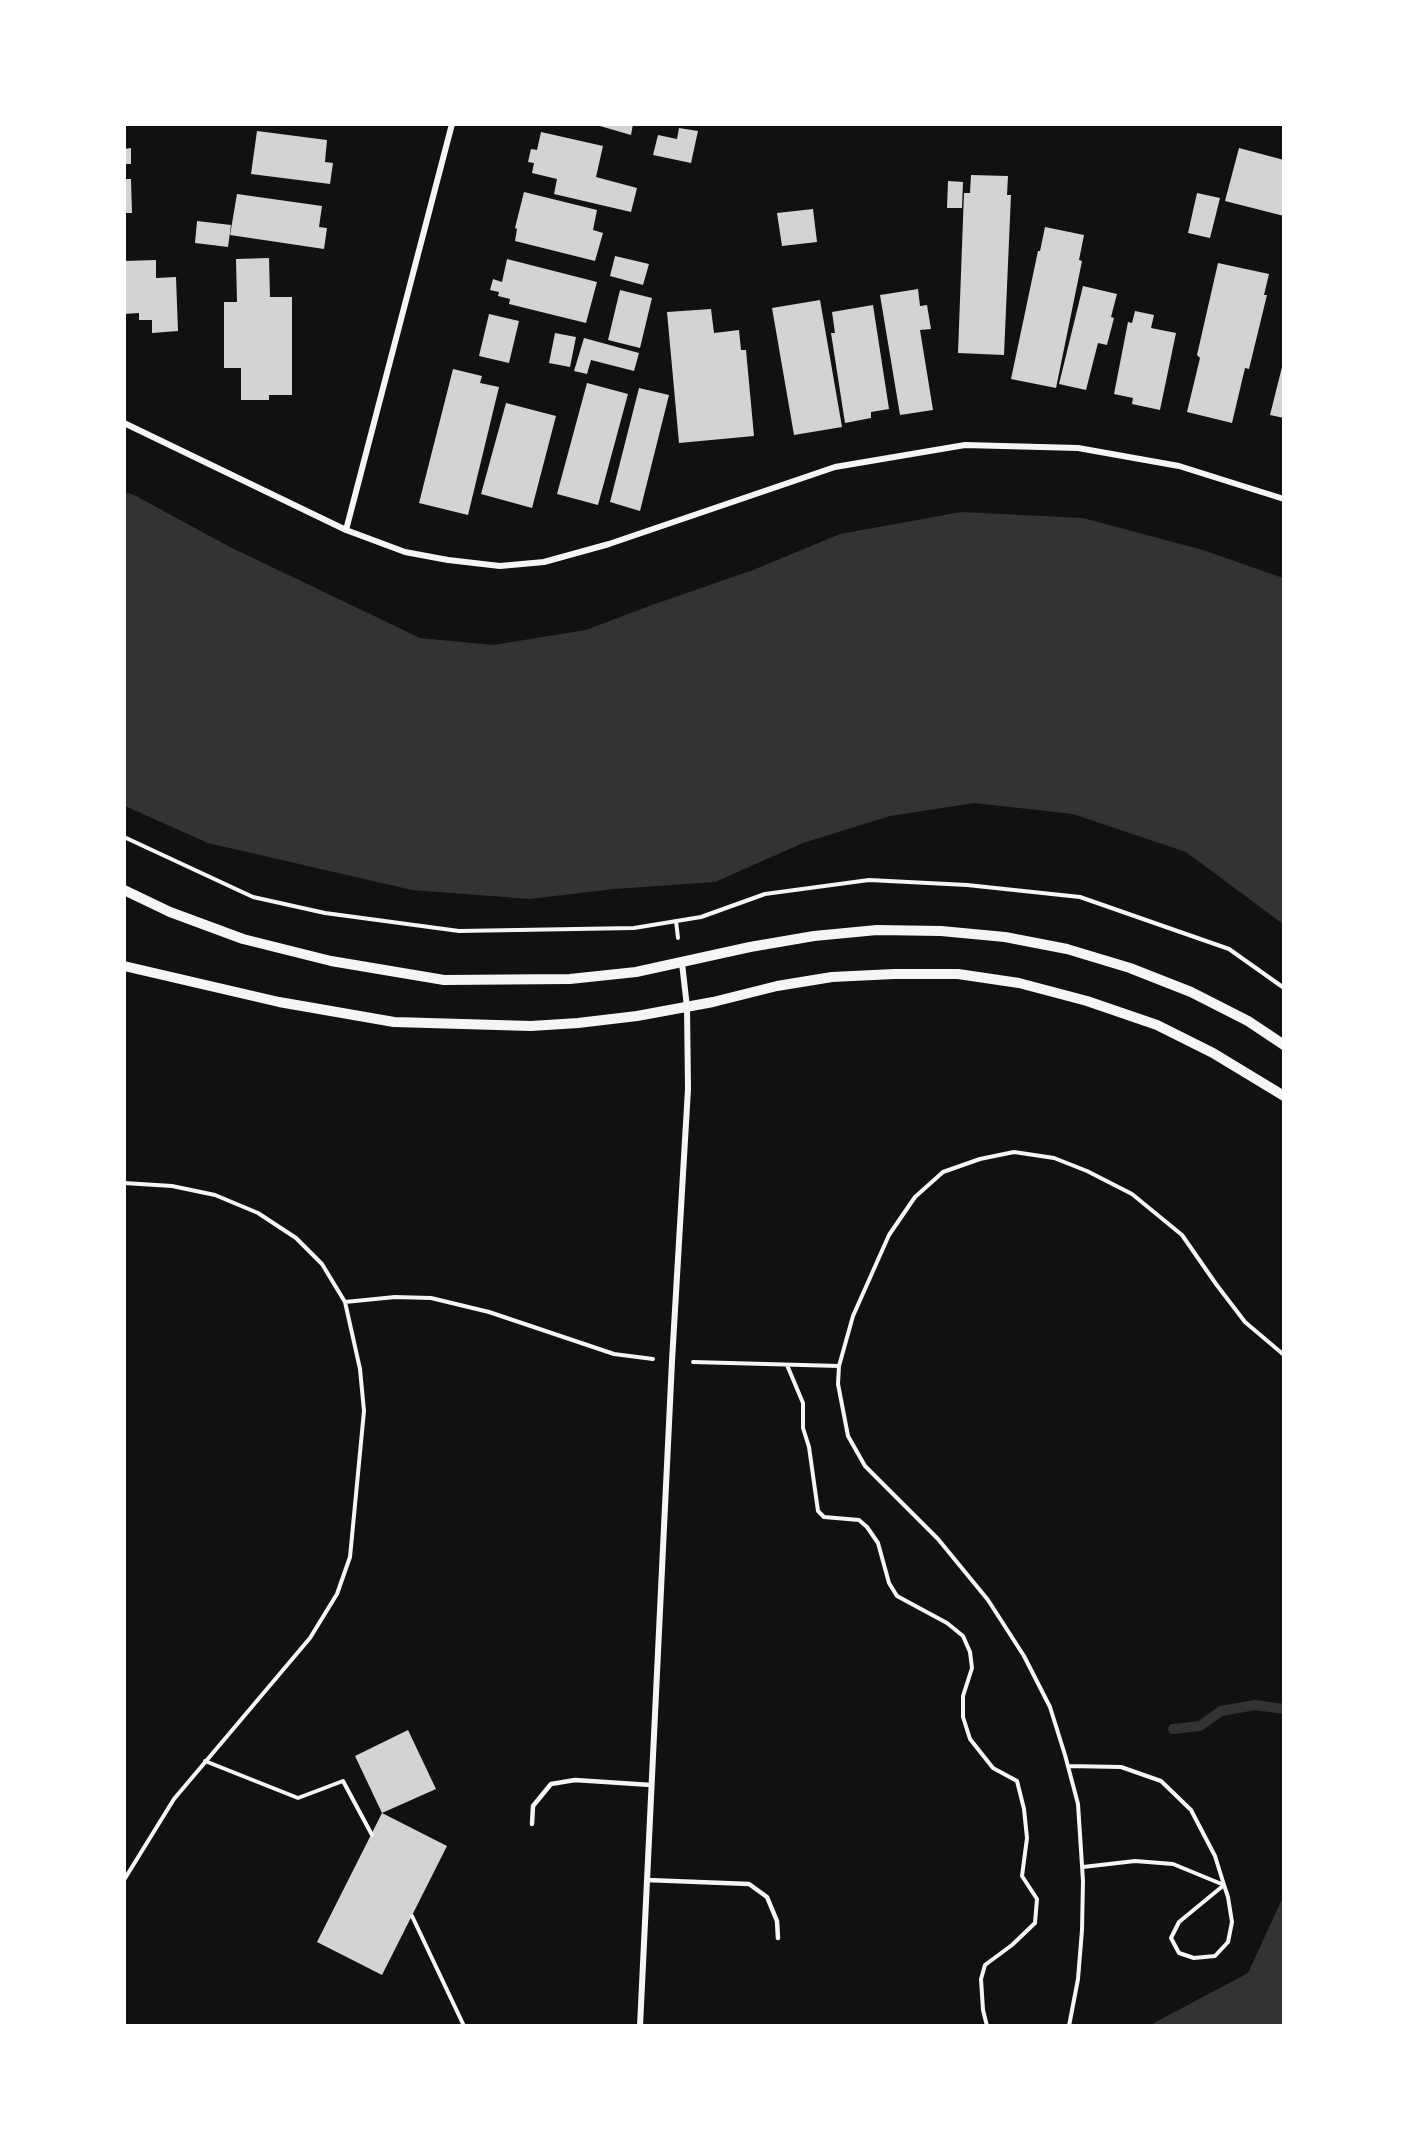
<!DOCTYPE html>
<html>
<head>
<meta charset="utf-8">
<style>
  body { margin:0 }
  #map { position:relative; width:1408px; height:2150px; overflow:hidden; background:#111; font-family:"Alegreya Sans",sans-serif }
  canvas { display:block }
  .frame { position:absolute; inset:0; border:126px solid #fff; pointer-events:none }
</style>
</head>
<body>
<div id="map">
<canvas width="1408" height="2150"></canvas>
<div class="frame"></div>
</div>
<script>
const ctx = document.querySelector('canvas').getContext('2d');
ctx.lineJoin = 'round';
function fill(path, color) { ctx.fillStyle = color; ctx.fill(path, 'evenodd'); }
const toPath = rows => new Path2D(rows.map(r => 'M' + r).join(''));
function strokePath(path, color, width, dash) { ctx.strokeStyle = color; ctx.lineWidth = width; ctx.lineCap = dash ? 'butt' : 'round'; ctx.setLineDash(dash || []); ctx.stroke(path); }
const water = toPath([
  [125,492,134,495,230,547,420,638,493,645,586,630,652,605,753,570,840,534,961,512,1083,518,1203,550,1283,578,1283,924,1186,852,1073,814,974,803,890,816,803,843,715,882,614,889,530,899,412,890,208,843,125,806],
  [1283,1897,1283,2025,1150,2025,1248,1973]
]);
const stream = toPath([
  [1173,1729,1200,1726,1221,1711,1255,1705,1284,1709]
]);
const building = toPath([
  [593,124,633,124,631,135],
  [679,128,698,131,691,163,653,155,658,135,677,139],
  [257,131,327,140,325,162,333,163,330,184,251,174],
  [541,132,603,146,596,177,637,188,631,212,554,194,557,179,532,173,534,163,528,162,531,149,537,150],
  [131,148,131,164,124,164,124,149],
  [1239,148,1284,160,1284,216,1225,201],
  [971,175,1008,176,1007,195,1011,195,1004,355,958,353,964,193,970,193],
  [124,179,131,179,132,213,124,213],
  [948,181,963,182,962,208,947,208],
  [524,192,597,210,593,230,603,233,595,261,515,241,517,229,515,228],
  [1197,193,1220,198,1210,238,1188,233],
  [237,194,322,206,319,227,327,228,324,249,230,235],
  [813,209,817,242,782,246,777,213],
  [197,221,231,225,228,247,195,243],
  [1045,227,1084,235,1079,260,1082,261,1056,388,1011,379,1038,251,1040,251],
  [615,256,649,264,643,285,610,276],
  [269,258,270,297,292,297,292,395,269,395,269,400,241,400,241,368,224,368,224,302,237,302,236,259],
  [507,259,597,282,586,323,509,304,510,299,498,296,499,292,490,290,493,279,502,282],
  [156,260,156,278,176,277,178,331,152,333,152,320,139,320,139,313,124,314,124,261],
  [1218,263,1269,274,1264,295,1267,295,1249,369,1245,368,1232,423,1187,412,1200,358,1197,355],
  [1083,286,1117,294,1111,317,1114,318,1107,345,1098,343,1086,390,1059,384],
  [918,289,920,306,927,305,931,329,920,330,933,410,900,415,880,295],
  [620,290,652,298,640,348,608,340],
  [820,300,842,427,794,435,772,308],
  [873,305,889,409,871,412,871,418,845,423,831,333,835,333,832,312],
  [711,309,714,333,739,330,741,350,746,350,754,436,679,443,667,312],
  [1135,311,1154,315,1151,328,1176,333,1160,410,1132,404,1133,398,1114,394,1128,322,1132,323],
  [489,314,519,321,509,363,479,356],
  [555,333,576,337,570,367,549,363],
  [584,338,639,353,634,371,591,360,587,374,574,371],
  [1283,363,1284,363,1284,418,1270,415],
  [453,369,482,376,480,383,499,387,468,515,419,503],
  [587,383,628,394,598,505,557,494],
  [639,388,669,395,640,511,610,502],
  [506,403,556,416,532,508,481,494],
  [408,1730,436,1789,382,1813,447,1846,382,1975,317,1942,382,1813,355,1756]
]);
const path = toPath([
  [124,837,253,897,325,913,459,931,634,928,701,917,765,894,869,880,967,885,1080,897,1229,949,1284,988],
  [676,921,678,938],
  [124,1183,172,1186,215,1195,258,1213,296,1238,322,1264,345,1302,360,1369,364,1411,350,1557,337,1594,310,1638,174,1799,124,1880],
  [345,1302,395,1297,431,1298,489,1312,614,1354,653,1359],
  [693,1362,839,1366],
  [787,1365,803,1403,803,1428,809,1447,818,1511,824,1517,859,1520,867,1527,878,1543,889,1583,897,1596,947,1623,963,1636,970,1652,972,1668,963,1696,963,1717,970,1739,993,1768,1017,1781,1024,1809,1027,1838,1022,1876,1037,1899,1035,1923,1012,1945,985,1965,981,1979,983,2010,987,2026],
  [205,1761,298,1798,343,1781,372,1835],
  [1068,1766,1121,1767,1161,1781,1191,1810,1215,1856,1224,1885,1228,1897,1232,1922,1228,1942,1215,1956,1194,1958,1179,1953,1171,1938,1179,1922,1224,1885],
  [1083,1867,1135,1861,1173,1864,1224,1885],
  [412,1916,464,2026],
  [1069,2026,1078,1979,1082,1930,1083,1881,1078,1804,1065,1755,1050,1707,1024,1656,988,1600,938,1539,865,1466,848,1436,838,1384,839,1366,853,1316,889,1235,915,1197,943,1172,980,1159,1014,1152,1054,1158,1087,1171,1132,1194,1182,1235,1216,1284,1245,1322,1284,1355]
]);
const service = toPath([
  [532,1824,533,1806,551,1784,575,1780,651,1785],
  [647,1880,749,1884,767,1897,777,1921,778,1938]
]);
const minor = toPath([
  [124,423,346,530,405,552,448,560,500,566,544,562,609,544,835,467,965,445,1078,448,1179,466,1284,499],
  [346,530,452,124],
  [640,2026,672,1361,688,1089,687,1007,682,963]
]);
const tertiary = toPath([
  [124,890,170,912,243,939,331,961,444,980,570,979,636,972,750,947,814,936,877,930,941,931,1005,937,1067,949,1130,968,1191,992,1248,1021,1284,1045],
  [124,966,279,1002,394,1022,531,1026,578,1023,637,1016,713,1002,777,986,832,977,894,974,958,974,1019,983,1087,1001,1157,1025,1213,1053,1284,1096]
]);
fill(water, '#333');
strokePath(stream, '#333', 10);
fill(building, '#d3d3d3');
strokePath(path, '#f5f5f5', 4);
strokePath(service, '#f5f5f5', 4.5);
strokePath(minor, '#f5f5f5', 6);
strokePath(tertiary, '#f5f5f5', 10);
</script>
</body>
</html>
